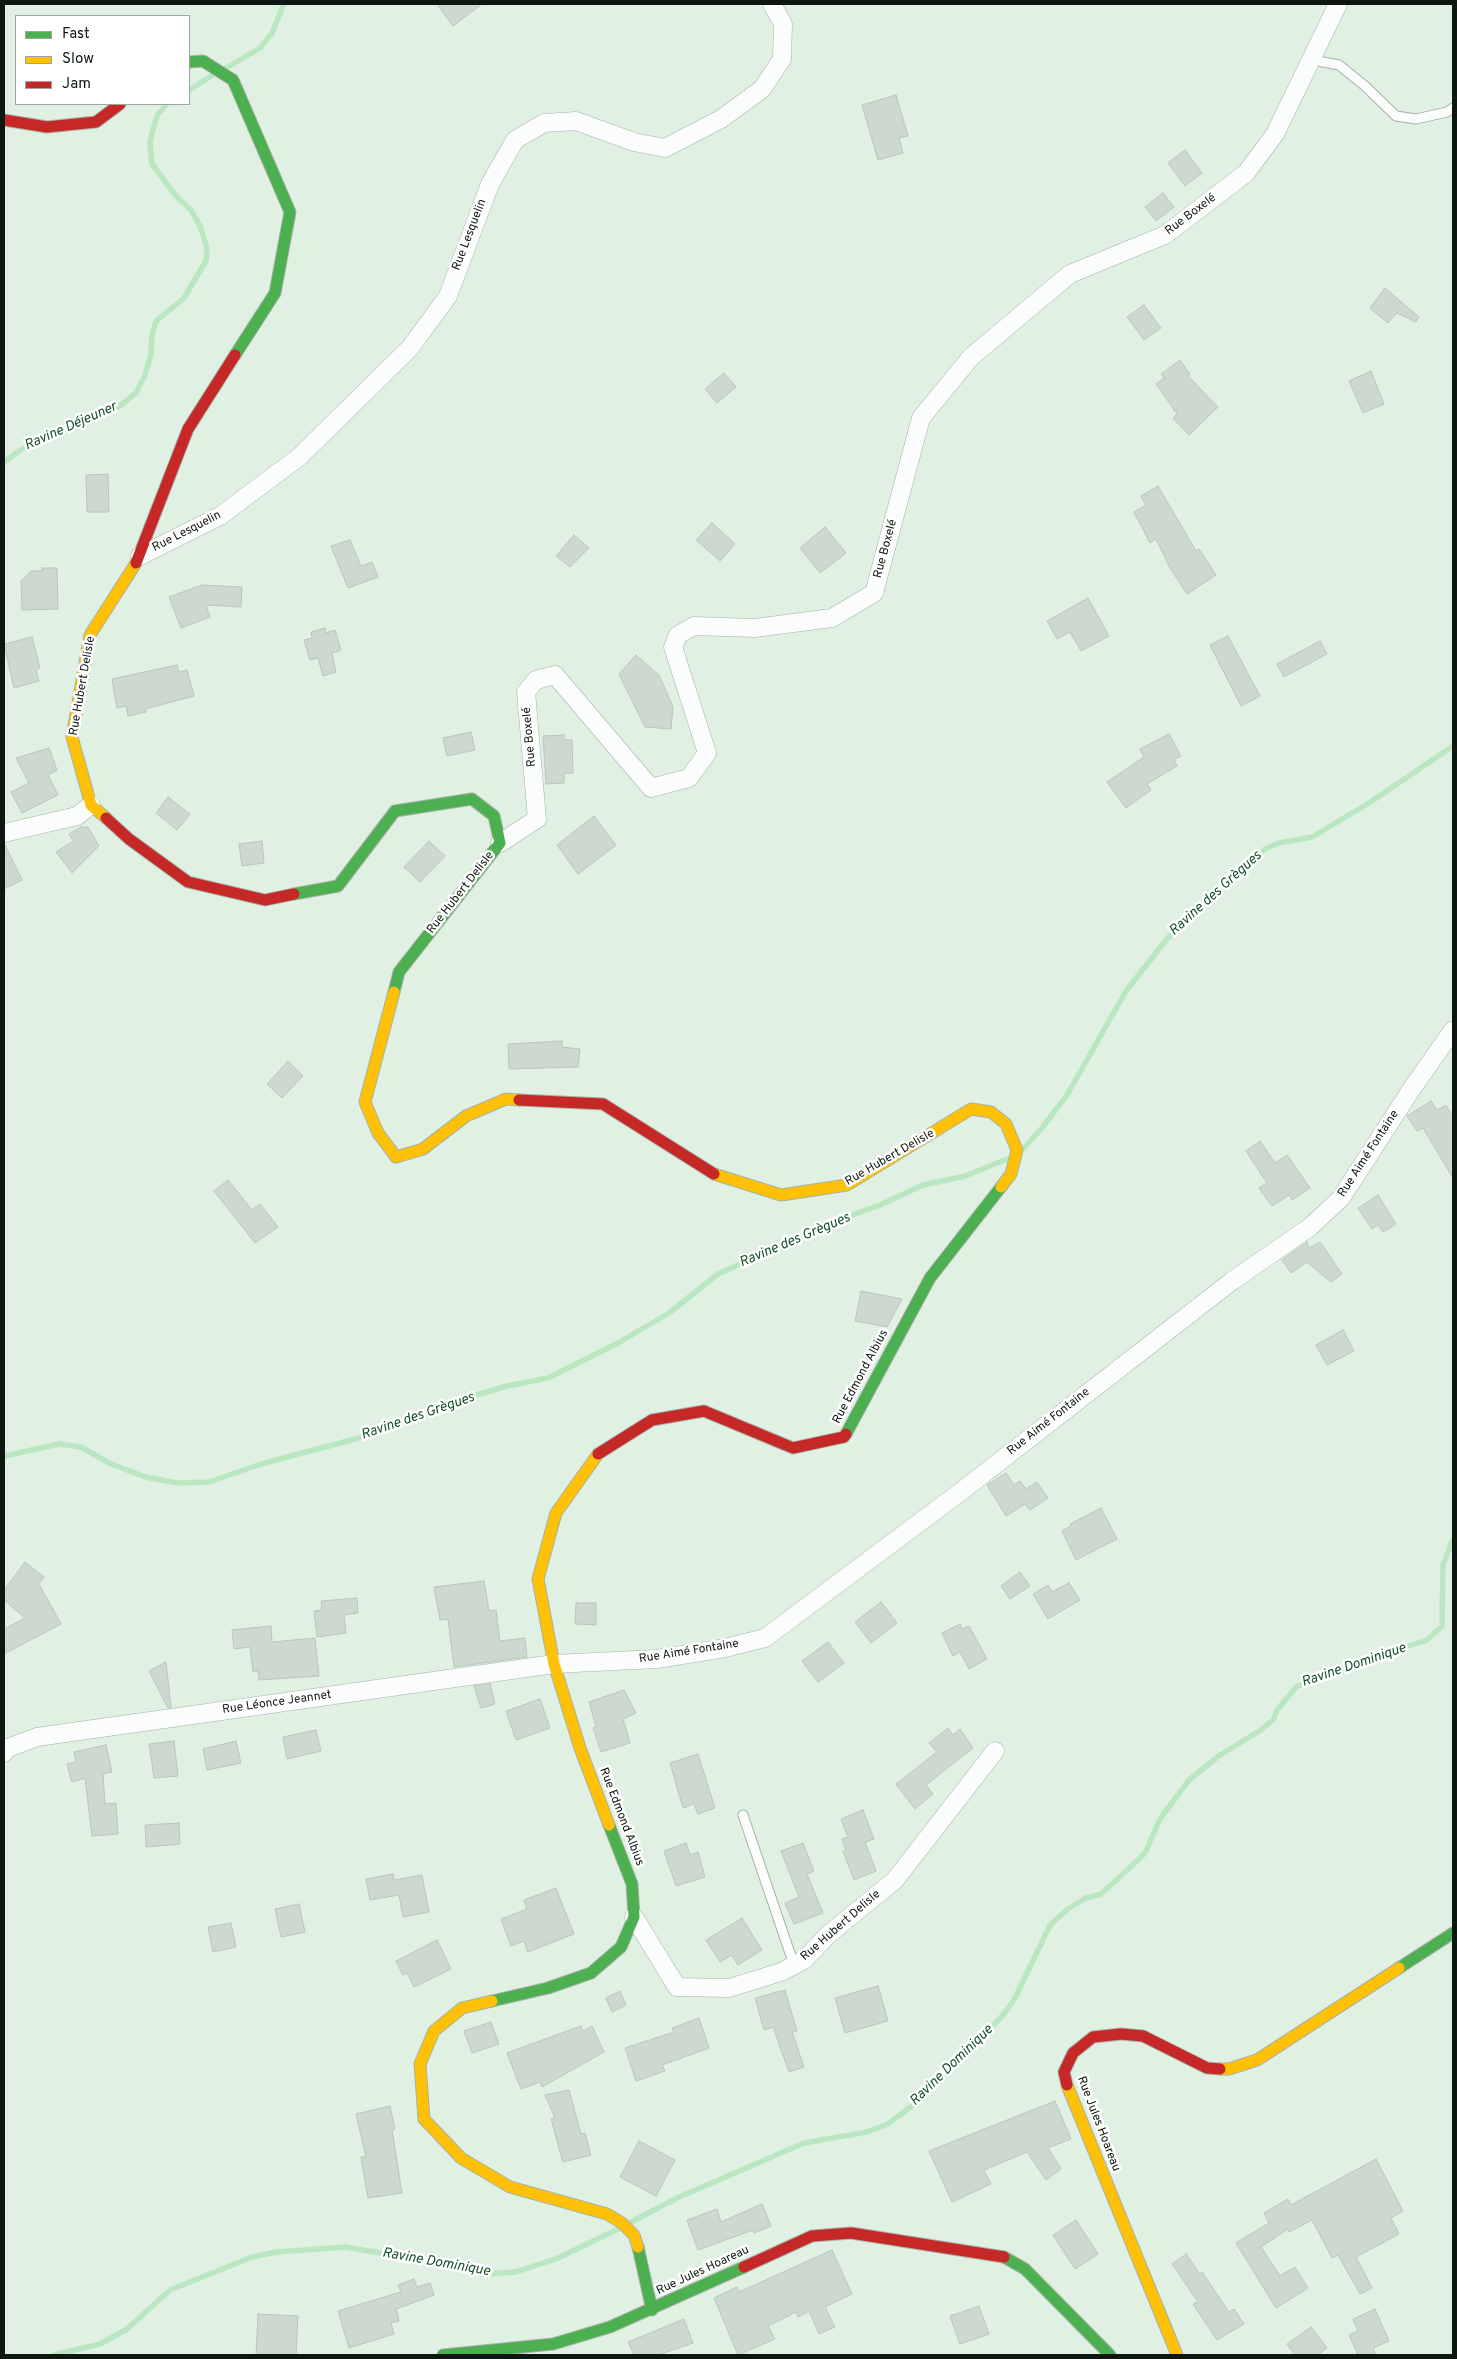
<!DOCTYPE html>
<html>
<head>
<meta charset="utf-8">
<style>
  body { margin:0 }
  #map { position:relative; width:1457px; height:2359px; overflow:hidden; background:#e0f0e2; font-family:Overpass,sans-serif }
  canvas { display:block }
  .frame { position:absolute; inset:0; border:5px solid #0e170f; pointer-events:none }
  .legend { position:absolute; left:15px; top:15px; width:175px; height:90px; box-sizing:border-box; background:#fff; border:1px solid #9fa29f; margin:0; padding:6px 9px; list-style:none; font-size:15px; color:#0e170f }
  .legend li { display:flex; align-items:center; gap:10px; height:25px }
  .legend b { width:25px; border:1px solid #9fa29f }
</style>
</head>
<body>
<div id="map">
<canvas width="1457" height="2359"></canvas>
<div class="frame"></div>
<ul class="legend">
<li><b style="height:6px;background:#4caf50"></b>Fast</li>
<li><b style="height:6px;background:#ffc107"></b>Slow</li>
<li><b style="height:6px;background:#c62828"></b>Jam</li>
</ul>
</div>
<script>
const ctx = document.querySelector('canvas').getContext('2d');
ctx.lineJoin = 'round';
const toPath = rows => new Path2D(rows.map(r => 'M' + r).join(''));
function strokePath(path, color, width, dash) { ctx.strokeStyle = color; ctx.lineWidth = width; ctx.lineCap = dash ? 'butt' : 'round'; ctx.setLineDash(dash || []); ctx.stroke(path); }
function fill(path, color) { ctx.fillStyle = color; ctx.fill(path, 'evenodd'); }
function drawText(font, color, halo, rows, align = 'center') {
  ctx.font = font + ' Overpass,sans-serif'; ctx.lineWidth = 5; ctx.setLineDash([]); ctx.textBaseline = 'middle'; ctx.strokeStyle = halo; ctx.fillStyle = color; for (const [text, x, y, turn = 0] of rows) {
    ctx.save(); ctx.translate(x, y); ctx.rotate((+turn || 0) * Math.PI / 180); ctx.textAlign = isNaN(turn) ? turn : align; if (halo) ctx.strokeText(text, 0, 0); ctx.fillText(text, 0, 0); ctx.restore();
  }
}
const stream = toPath([
  [226,68,260,48,272,33,284,4],
  [189,90,213,75],
  [4,462,22,449,84,424,120,406,136,393,145,375,151,354,152,335,156,321,184,298,206,261,207,248,200,226,191,210,176,196,152,164,150,142,153,129,158,114,167,104],
  [1023,1149,1042,1128,1067,1095,1126,991,1166,940,1198,907,1265,849,1279,843,1312,837,1369,803,1453,746],
  [4,1456,59,1444,81,1447,109,1463,145,1477,178,1483,209,1482,261,1464,355,1439,449,1403,507,1386,548,1378,618,1343,669,1313,718,1274,830,1223,880,1205,923,1185,965,1176,1007,1159],
  [631,2222,677,2198,804,2143,867,2132,888,2124,925,2096,1004,2014,1015,1998,1050,1925,1069,1908,1086,1898,1101,1894,1137,1861,1145,1853,1160,1819,1189,1780,1220,1755,1261,1730,1273,1720,1277,1710,1297,1686,1318,1681,1402,1648,1427,1640,1442,1626,1443,1565,1453,1539],
  [54,2355,100,2344,127,2329,170,2290,252,2257,277,2252,345,2247,439,2263,484,2274,516,2272,558,2258,618,2229]
]);
const building = toPath([
  [437,4,482,4,453,26,437,4],
  [896,95,908,136,899,138,903,153,878,160,862,105,896,95],
  [1185,150,1202,173,1185,186,1168,163,1185,150],
  [1163,193,1174,207,1156,221,1145,207,1163,193],
  [1385,288,1419,317,1416,322,1397,313,1388,323,1370,308,1385,288],
  [1144,305,1161,328,1144,340,1127,317,1144,305],
  [1180,360,1190,374,1188,376,1218,407,1189,435,1173,418,1177,414,1156,384,1164,378,1161,374,1180,360],
  [1371,371,1384,404,1363,413,1349,381,1371,371],
  [724,373,736,387,717,403,705,389,724,373],
  [108,474,109,512,87,512,86,475,108,474],
  [1158,486,1196,551,1199,549,1216,575,1187,594,1170,568,1156,539,1150,543,1134,512,1146,505,1141,496,1158,486],
  [712,523,735,544,720,561,696,540,712,523],
  [825,527,846,553,820,573,800,548,825,527],
  [574,535,589,548,570,567,556,556,574,535],
  [350,540,361,566,372,562,378,577,348,588,331,546,350,540],
  [42,568,57,568,58,609,22,610,21,581,31,571,42,571,42,568],
  [202,585,242,587,241,607,206,605,210,617,181,628,169,597,202,585],
  [1088,598,1109,636,1081,651,1070,632,1057,639,1047,621,1088,598],
  [325,628,326,633,335,630,341,650,332,653,336,672,323,676,318,658,310,660,304,640,312,638,311,632,325,628],
  [1228,636,1260,696,1241,706,1210,645,1228,636],
  [32,637,40,668,36,670,39,681,14,688,4,644,32,637],
  [1320,641,1327,654,1284,677,1277,664,1320,641],
  [636,655,659,675,673,707,671,729,645,727,619,674,636,655],
  [177,665,179,672,187,670,194,696,145,709,146,712,128,716,126,706,117,708,112,679,177,665],
  [471,732,475,750,447,756,443,738,471,732],
  [1169,734,1181,756,1174,760,1177,766,1147,784,1151,790,1126,808,1107,782,1144,757,1140,749,1169,734],
  [564,735,564,740,572,740,573,773,564,773,564,783,546,784,543,736,564,735],
  [49,748,57,770,48,775,58,795,22,813,11,792,29,783,16,758,49,748],
  [168,797,190,814,177,830,156,813,168,797],
  [594,816,616,845,578,874,557,845,594,816],
  [81,827,88,827,99,846,72,873,56,852,73,841,69,834,81,827],
  [262,841,264,863,242,866,239,844,262,841],
  [429,841,445,856,420,882,404,867,429,841],
  [4,843,22,880,4,889,4,843],
  [562,1041,562,1047,580,1049,578,1067,509,1069,508,1044,562,1041],
  [288,1061,303,1076,282,1098,267,1084,288,1061],
  [1431,1101,1437,1110,1446,1105,1453,1117,1453,1178,1423,1128,1417,1131,1407,1116,1431,1101],
  [1260,1141,1275,1163,1287,1155,1310,1188,1292,1200,1289,1195,1272,1206,1259,1188,1267,1183,1246,1151,1260,1141],
  [228,1180,252,1210,260,1204,278,1227,255,1243,214,1191,228,1180],
  [1378,1195,1396,1224,1383,1232,1378,1225,1372,1229,1358,1208,1378,1195],
  [1307,1242,1309,1248,1320,1242,1342,1274,1331,1282,1307,1262,1291,1273,1282,1260,1307,1242],
  [861,1291,902,1299,887,1327,855,1321,861,1291],
  [1343,1330,1354,1351,1327,1365,1316,1345,1343,1330],
  [1006,1473,1014,1485,1020,1481,1026,1489,1037,1482,1048,1498,1030,1510,1025,1504,1006,1516,987,1485,1006,1473],
  [1101,1508,1117,1539,1076,1560,1062,1531,1071,1526,1070,1524,1101,1508],
  [25,1562,44,1577,39,1584,61,1624,4,1654,4,1629,25,1618,4,1600,4,1590,25,1562],
  [1020,1572,1030,1586,1010,1599,1001,1586,1020,1572],
  [484,1581,489,1611,496,1610,500,1641,525,1638,527,1657,454,1667,448,1619,440,1620,434,1587,484,1581],
  [1069,1583,1080,1600,1048,1619,1033,1594,1048,1585,1052,1592,1069,1583],
  [357,1598,358,1613,344,1615,346,1633,317,1637,314,1611,322,1610,321,1601,357,1598],
  [881,1602,897,1623,871,1643,855,1622,881,1602],
  [576,1603,596,1603,596,1625,575,1624,576,1603],
  [960,1624,962,1629,969,1626,987,1659,969,1669,960,1652,953,1656,942,1633,960,1624],
  [271,1626,272,1642,315,1638,319,1676,259,1680,258,1671,253,1672,250,1647,234,1649,232,1630,271,1626],
  [828,1642,844,1663,818,1682,802,1661,828,1642],
  [166,1662,171,1707,168,1708,149,1671,166,1662],
  [490,1684,495,1704,481,1708,474,1686,490,1684],
  [624,1690,636,1713,623,1719,630,1743,601,1752,593,1728,596,1727,589,1702,624,1690],
  [540,1699,550,1728,516,1740,506,1711,540,1699],
  [948,1728,953,1735,960,1729,973,1748,926,1785,933,1794,915,1809,896,1784,937,1752,929,1743,948,1728],
  [316,1730,321,1751,287,1759,283,1737,316,1730],
  [174,1741,178,1776,154,1778,149,1744,174,1741],
  [236,1741,241,1763,207,1770,203,1749,236,1741],
  [106,1745,112,1772,103,1774,105,1804,116,1803,118,1834,92,1836,85,1778,72,1782,67,1764,76,1762,74,1752,106,1745],
  [698,1754,715,1808,698,1814,694,1804,683,1808,670,1763,698,1754],
  [863,1810,874,1839,865,1842,876,1871,854,1880,843,1851,846,1850,842,1839,848,1837,841,1819,863,1810],
  [179,1823,180,1844,146,1847,145,1825,179,1823],
  [686,1843,690,1855,698,1852,705,1877,676,1886,664,1851,686,1843],
  [803,1843,814,1871,807,1874,823,1913,794,1924,785,1903,799,1897,781,1851,803,1843],
  [393,1874,394,1880,422,1875,429,1912,403,1917,399,1895,370,1900,366,1879,393,1874],
  [556,1888,574,1934,528,1952,524,1941,511,1946,501,1919,527,1909,524,1900,556,1888],
  [299,1904,305,1932,281,1937,275,1909,299,1904],
  [742,1918,762,1950,738,1965,732,1955,720,1962,706,1940,742,1918],
  [231,1923,236,1947,213,1952,208,1927,231,1923],
  [437,1940,451,1969,414,1987,407,1973,403,1975,396,1961,437,1940],
  [878,1986,888,2021,845,2033,835,1998,878,1986],
  [785,1990,797,2031,792,2032,804,2067,789,2072,773,2027,764,2030,755,1998,785,1990],
  [620,1991,626,2005,612,2012,606,1998,620,1991],
  [699,2018,709,2048,662,2065,665,2071,636,2081,625,2048,674,2032,672,2028,699,2018],
  [491,2022,499,2044,472,2053,464,2031,491,2022],
  [581,2026,583,2031,592,2026,604,2052,542,2087,540,2082,521,2089,507,2053,581,2026],
  [569,2090,581,2134,585,2133,591,2155,563,2162,551,2119,555,2118,545,2095,569,2090],
  [1055,2101,1071,2139,1048,2148,1061,2169,1046,2180,1027,2152,984,2170,991,2184,952,2202,929,2151,1055,2101],
  [390,2106,395,2129,392,2130,402,2193,368,2198,361,2157,366,2157,356,2114,390,2106],
  [639,2141,675,2160,656,2196,620,2177,639,2141],
  [1376,2159,1403,2211,1391,2218,1399,2234,1356,2257,1372,2288,1360,2294,1338,2255,1332,2258,1312,2220,1289,2232,1288,2229,1261,2247,1280,2276,1295,2267,1308,2288,1276,2308,1236,2243,1269,2223,1264,2213,1288,2199,1291,2205,1376,2159],
  [762,2204,771,2226,754,2233,753,2230,698,2250,687,2220,717,2209,721,2222,762,2204],
  [1076,2220,1098,2254,1075,2269,1053,2235,1076,2220],
  [832,2250,852,2294,825,2307,835,2327,819,2334,809,2311,798,2317,796,2312,768,2326,775,2339,738,2355,714,2298,737,2287,739,2292,832,2250],
  [1186,2254,1200,2274,1202,2272,1229,2312,1234,2309,1244,2324,1217,2340,1193,2304,1198,2302,1172,2264,1186,2254],
  [414,2279,417,2287,430,2283,434,2295,396,2309,399,2321,391,2323,394,2334,349,2348,338,2311,401,2292,398,2285,414,2279],
  [979,2306,989,2334,960,2344,950,2316,979,2306],
  [1375,2309,1389,2341,1373,2348,1376,2355,1358,2355,1349,2335,1358,2331,1353,2319,1375,2309],
  [258,2314,298,2316,296,2355,256,2355,258,2314],
  [684,2319,693,2343,658,2355,634,2355,628,2342,684,2319],
  [1311,2327,1327,2348,1317,2355,1295,2355,1287,2344,1311,2327]
]);
const lane = toPath([
  [1312,60,1339,65,1365,86,1396,116,1416,119,1447,112,1453,108],
  [743,1815,794,1965]
]);
const street = toPath([
  [140,556,220,516,299,457,410,348,448,296,490,184,515,140,544,123,576,121,634,142,665,148,721,119,762,89,782,59,783,24,772,4],
  [4,833,77,816,91,805],
  [500,843,537,819,526,692,536,680,555,675,651,788,689,778,707,753,673,647,678,635,694,626,755,628,832,618,874,593,921,418,971,357,1070,274,1165,235,1246,173,1275,134,1338,4],
  [4,1753,8,1748,37,1737,554,1664,657,1659,725,1648,765,1638,959,1493,1232,1281,1310,1227,1341,1198,1411,1090,1453,1030],
  [634,1917,677,1987,729,1988,781,1972,804,1960,829,1934,895,1880,995,1751]
]);
const fast = toPath([
  [189,62,203,61,233,80,290,212,275,293,235,355],
  [294,894,338,886,395,811,472,799,494,816,500,843,399,972,394,992],
  [846,1434,930,1278,1001,1187],
  [1399,1968,1453,1933],
  [492,2001,548,1988,591,1973,621,1947,634,1917,632,1884,609,1825],
  [638,2247,652,2310],
  [1004,2257,1025,2269,1110,2355],
  [443,2355,553,2344,610,2327,744,2267]
]);
const slow = toPath([
  [106,818,91,805,72,737,90,635,136,563],
  [394,992,365,1102,378,1133,396,1157,423,1149,466,1116,506,1099,519,1100],
  [714,1174,781,1195,847,1185,971,1109,991,1112,1006,1124,1017,1150,1011,1174,1001,1187],
  [598,1454,556,1513,538,1579,554,1664,580,1748,609,1825],
  [492,2001,462,2008,434,2031,420,2064,424,2119,461,2158,510,2187,607,2214,622,2223,634,2235,638,2247],
  [1220,2069,1229,2069,1257,2060,1399,1968],
  [1067,2085,1177,2355]
]);
const jam = toPath([
  [4,120,47,127,96,122,120,104],
  [136,563,188,429,235,355],
  [106,818,129,839,188,882,265,900,294,894],
  [519,1100,603,1104,714,1174],
  [598,1454,652,1420,704,1411,793,1448,844,1437,846,1434],
  [1067,2085,1064,2072,1073,2053,1093,2037,1121,2034,1143,2036,1207,2068,1220,2069],
  [744,2267,812,2236,851,2233,1004,2257]
]);
const streetNames = [
  ["Rue Boxelé",1191,215,-37],
  ["Rue Lesquelin",470,235,-69],
  ["Rue Lesquelin",187,532,-27],
  ["Rue Boxelé",886,549,-75],
  ["Rue Hubert Delisle",83,686,-80],
  ["Rue Boxelé",530,737,-95],
  ["Rue Hubert Delisle",461,893,-52],
  ["Rue Aimé Fontaine",1369,1154,-57],
  ["Rue Hubert Delisle",890,1158,-30],
  ["Rue Edmond Albius",861,1377,-62],
  ["Rue Aimé Fontaine",1049,1422,-38],
  ["Rue Aimé Fontaine",689,1652,-9],
  ["Rue Léonce Jeannet",277,1703,-8],
  ["Rue Edmond Albius",621,1817,69],
  ["Rue Hubert Delisle",841,1926,-41],
  ["Rue Jules Hoareau",1098,2124,69],
  ["Rue Jules Hoareau",703,2271,-25]
];
const waterNames = [
  ["Ravine Déjeuner",71,427,-24],
  ["Ravine des Grègues",1216,894,-42],
  ["Ravine des Grègues",795,1241,-23],
  ["Ravine des Grègues",418,1417,-19],
  ["Ravine Dominique",1354,1666,-19],
  ["Ravine Dominique",952,2066,-44],
  ["Ravine Dominique",436,2263,10]
];
strokePath(stream, '#bae7c1', 5.5);
fill(building, '#cdd9cf');
strokePath(building, '#b9c6bb', 1);
strokePath(lane, '#a6b2a8', 11);
strokePath(street, '#a6b2a8', 19);
strokePath(fast, '#a6b2a8', 13);
strokePath(slow, '#a6b2a8', 13);
strokePath(jam, '#a6b2a8', 13);
strokePath(lane, '#fafdfb', 9);
strokePath(street, '#fafdfb', 18);
strokePath(fast, '#4caf50', 11);
strokePath(slow, '#ffc107', 11);
strokePath(jam, '#c62828', 11);
drawText('12px', '#0e170f', '#fff', streetNames);
drawText('italic 14px', '#135025', '#fff', waterNames);
</script>
</body>
</html>
